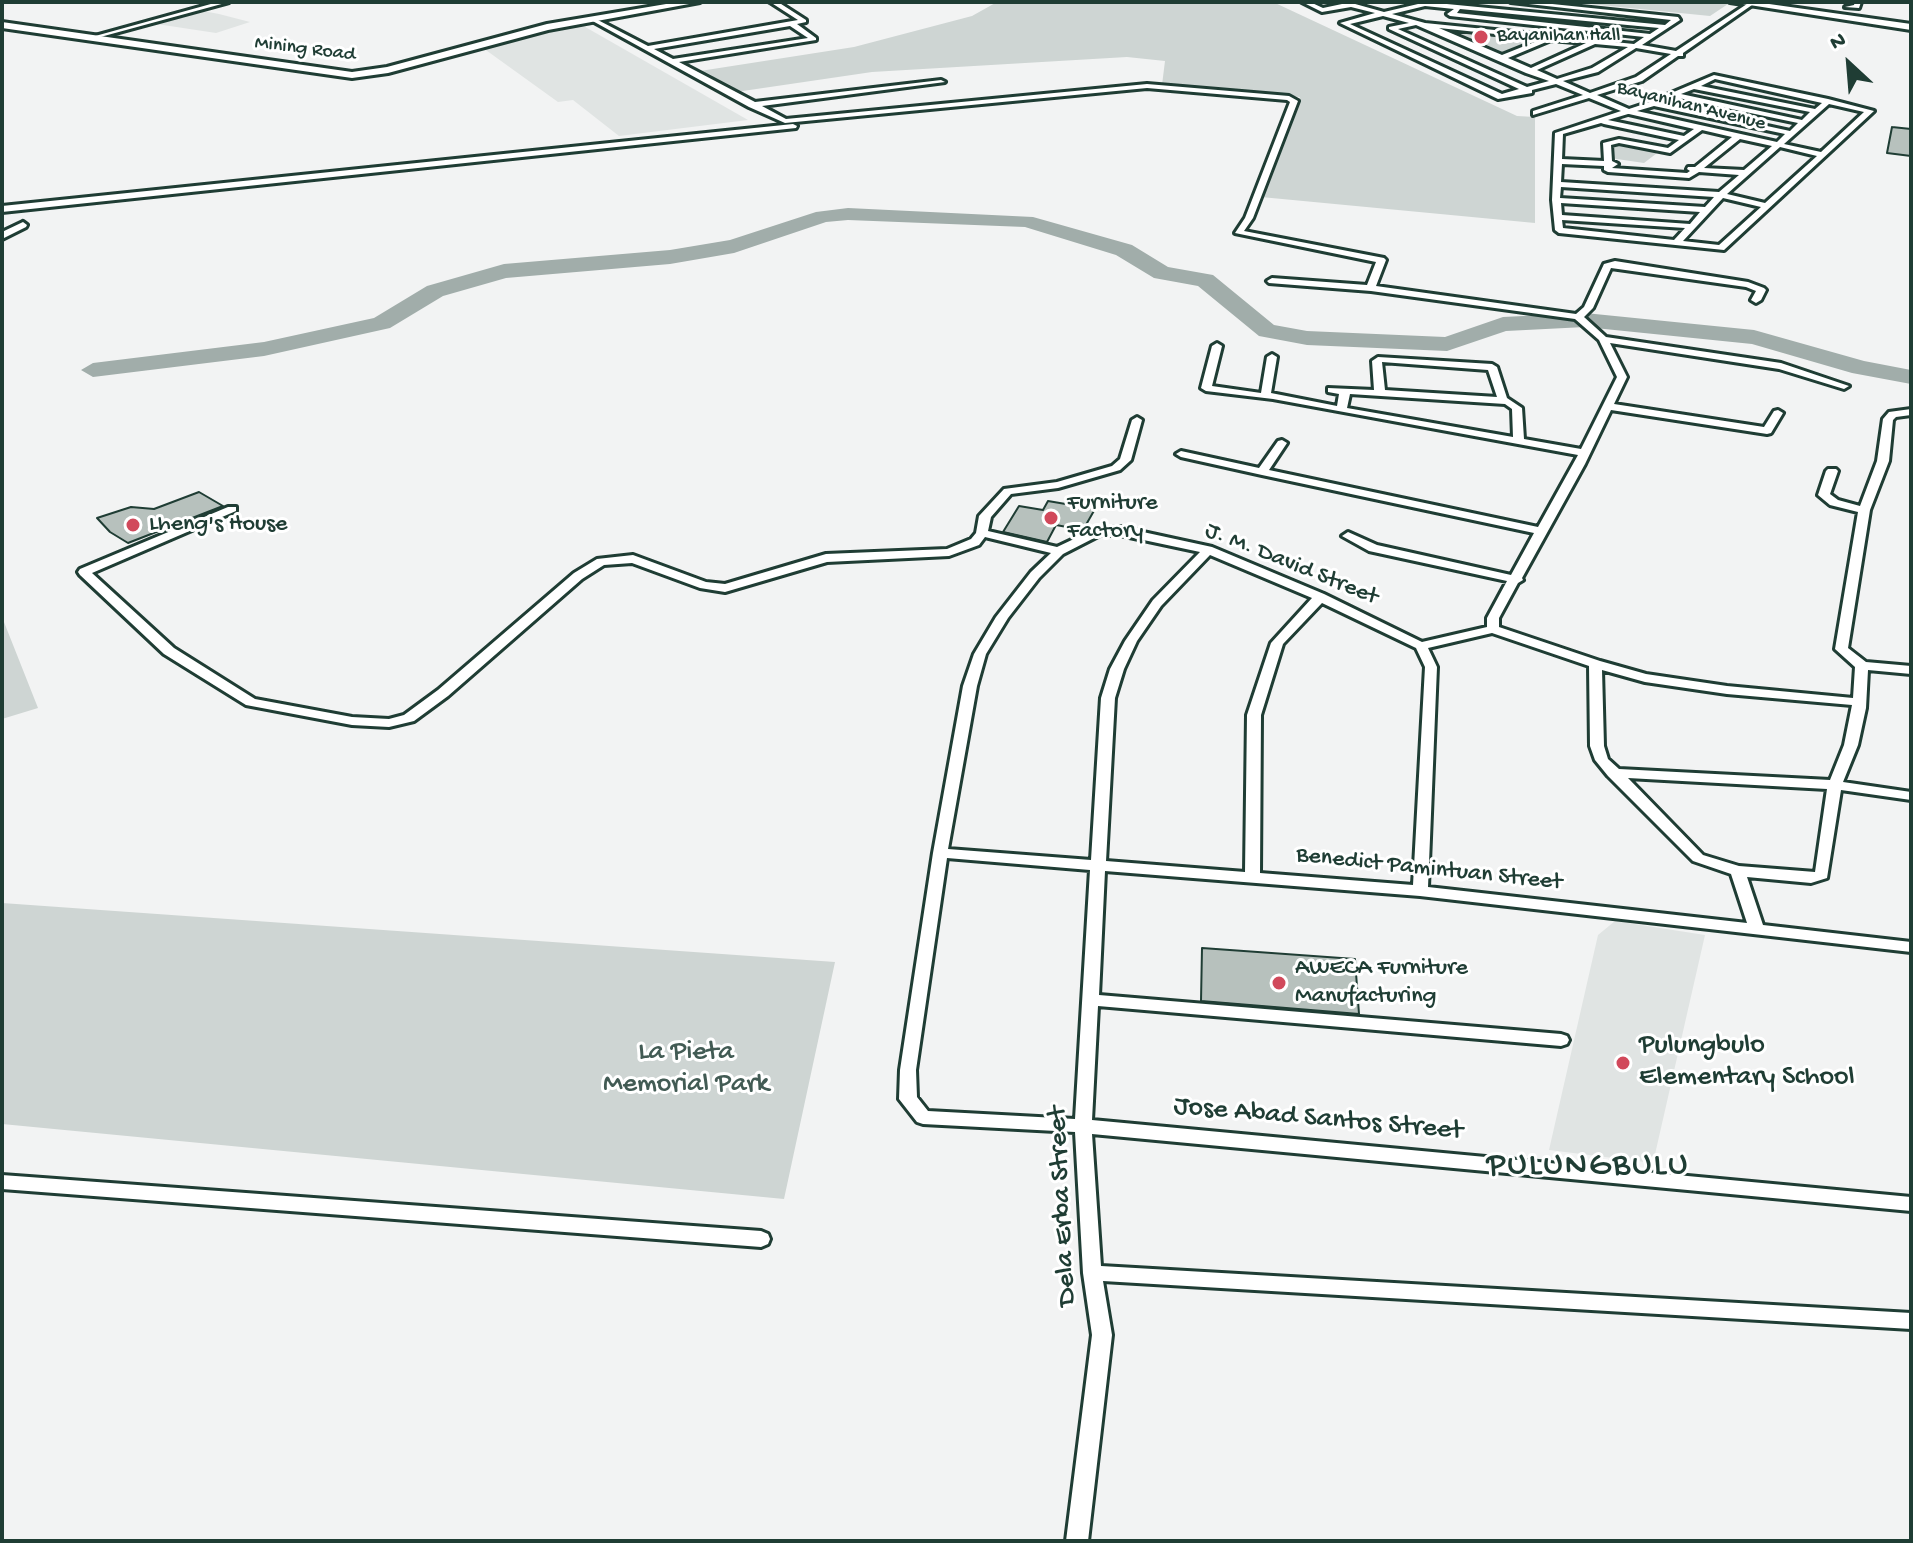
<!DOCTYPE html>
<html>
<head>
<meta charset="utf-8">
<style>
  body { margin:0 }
  #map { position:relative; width:1913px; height:1543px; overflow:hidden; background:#f2f3f3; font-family:"Gochi Hand",sans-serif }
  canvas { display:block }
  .frame { position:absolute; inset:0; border:4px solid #1f3d34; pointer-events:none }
  .north { position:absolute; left:1809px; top:24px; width:80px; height:80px; -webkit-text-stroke:6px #fff; paint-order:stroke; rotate:334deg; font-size:22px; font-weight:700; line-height:32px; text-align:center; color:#1f3d34 }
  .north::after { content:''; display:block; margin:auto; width:28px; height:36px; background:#1f3d34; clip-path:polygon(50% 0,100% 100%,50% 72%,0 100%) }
</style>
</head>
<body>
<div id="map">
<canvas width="1913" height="1543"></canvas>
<div class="frame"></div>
<div class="north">N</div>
</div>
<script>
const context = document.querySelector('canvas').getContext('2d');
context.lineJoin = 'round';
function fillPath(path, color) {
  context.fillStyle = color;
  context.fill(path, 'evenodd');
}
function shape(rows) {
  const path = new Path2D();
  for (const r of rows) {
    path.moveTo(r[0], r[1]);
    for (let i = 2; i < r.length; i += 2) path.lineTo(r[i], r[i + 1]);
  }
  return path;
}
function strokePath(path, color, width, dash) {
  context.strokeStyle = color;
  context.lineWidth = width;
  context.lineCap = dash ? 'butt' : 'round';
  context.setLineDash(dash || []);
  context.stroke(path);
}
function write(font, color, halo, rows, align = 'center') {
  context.font = font + ' "Gochi Hand",sans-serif';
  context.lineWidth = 6;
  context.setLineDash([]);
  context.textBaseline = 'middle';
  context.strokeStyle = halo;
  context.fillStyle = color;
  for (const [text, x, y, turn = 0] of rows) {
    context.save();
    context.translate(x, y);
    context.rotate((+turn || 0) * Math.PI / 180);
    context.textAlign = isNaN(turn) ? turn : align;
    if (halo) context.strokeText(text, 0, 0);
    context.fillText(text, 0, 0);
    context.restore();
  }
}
fillPath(shape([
  [198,10,219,14,250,22,216,33,150,23],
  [580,24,748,120,619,136,573,100,558,102,483,48],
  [1615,921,1705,935,1653,1163,1549,1150,1598,935]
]), '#e0e4e3');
fillPath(shape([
  [997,2,1273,2,1517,116,1535,117,1535,223,1261,197,1300,97,1162,85,1165,61,1127,57,872,72,736,92,700,71,854,47,972,16],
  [1570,2,1731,2,1710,16],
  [1434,26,1547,37,1505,56],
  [1612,141,1661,150,1644,163,1610,158],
  [2,617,38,708,2,719],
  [2,903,835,962,784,1199,2,1124]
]), '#ced5d3');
fillPath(shape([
  [848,208,1033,217,1132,245,1168,267,1213,275,1274,325,1307,331,1445,337,1503,317,1585,313,1754,330,1864,361,1911,370,1911,384,1852,373,1752,344,1585,327,1506,331,1447,351,1307,345,1259,336,1198,286,1154,278,1116,255,1025,227,848,220,826,222,734,253,670,264,506,278,443,296,390,328,264,356,93,377,81,370,93,363,264,342,374,318,427,286,504,264,670,250,730,240,816,212,848,208]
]), '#a1adaa');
const building = shape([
  [1892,127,1911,129,1911,156,1887,153,1892,127],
  [199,492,223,506,128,543,110,532,97,518,131,507,154,509,199,492],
  [1048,501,1095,509,1083,530,1056,525,1047,542,1003,532,1019,506,1043,510,1048,501],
  [1202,948,1355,959,1359,1014,1201,1001,1202,948]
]);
fillPath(building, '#b7c1bd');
strokePath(building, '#1f3d34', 2);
const street = shape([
  [218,2,229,2,93,39,88,38,218,2],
  [770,2,778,2,806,20,806,22,797,24,816,38,816,40,679,62,755,102,941,80,945,82,762,106,786,119,1147,84,1289,96,1298,101,1253,218,1244,231,1384,258,1386,260,1376,286,1576,314,1584,307,1604,264,1615,261,1748,282,1764,288,1766,290,1761,300,1756,303,1751,300,1756,291,1746,287,1611,268,1593,308,1584,317,1606,337,1781,363,1849,386,1844,389,1779,369,1610,343,1627,377,1614,404,1764,427,1774,411,1778,410,1783,413,1771,433,1767,434,1611,410,1585,464,1522,578,1523,580,1518,583,1499,618,1499,627,1600,661,1646,674,1727,686,1853,698,1855,667,1835,649,1858,512,1830,505,1818,495,1826,471,1828,469,1836,469,1838,471,1830,494,1838,500,1860,506,1877,461,1883,419,1889,412,1911,409,1911,415,1896,417,1893,420,1889,461,1870,510,1848,648,1866,662,1911,666,1911,674,1868,670,1866,708,1858,745,1843,782,1911,792,1911,800,1841,790,1827,878,1811,883,1747,877,1763,925,1911,942,1911,952,1420,896,1105,871,1099,995,1561,1034,1567,1036,1569,1040,1567,1044,1561,1046,1098,1006,1092,1120,1911,1197,1911,1211,1092,1134,1101,1266,1911,1313,1911,1329,1103,1281,1112,1335,1088,1541,1066,1541,1092,1335,1083,1273,1075,1132,923,1124,917,1122,899,1099,900,1070,933,853,963,686,974,654,996,617,1031,572,1051,553,985,537,979,545,949,556,827,562,725,592,700,588,632,563,604,565,582,579,448,696,414,721,389,727,352,725,246,705,164,654,80,575,78,572,80,569,228,507,236,507,236,511,92,573,174,648,255,699,352,717,389,719,404,715,438,690,574,573,597,559,633,555,706,582,725,584,826,554,947,549,971,539,976,533,979,516,1004,489,1057,482,1112,466,1120,459,1132,420,1137,417,1142,420,1131,460,1120,470,1058,488,1011,494,991,517,988,531,1057,547,1095,529,1120,527,1212,547,1324,594,1422,642,1487,627,1487,618,1507,581,1369,551,1342,536,1348,532,1377,545,1511,575,1534,533,1262,475,1181,457,1176,454,1181,451,1259,468,1278,441,1282,440,1287,443,1269,470,1538,527,1578,455,1273,399,1206,391,1201,388,1212,346,1217,343,1222,346,1212,386,1261,393,1267,357,1272,354,1277,357,1271,393,1337,406,1339,394,1328,392,1328,388,1374,390,1372,361,1378,357,1492,364,1497,367,1507,398,1522,408,1524,439,1581,449,1617,377,1599,340,1575,319,1371,291,1269,283,1267,281,1272,278,1367,285,1376,262,1235,233,1245,218,1290,102,1287,100,1147,88,785,123,749,107,589,19,594,18,648,46,798,20,770,2],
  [790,26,808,38,673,59,654,49,790,26],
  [1382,362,1488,370,1497,397,1385,390,1382,362],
  [1350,394,1505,404,1512,409,1513,437,1347,408,1350,394],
  [1100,535,1120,535,1200,552,1153,600,1125,641,1110,669,1101,698,1091,860,948,849,977,686,986,654,1008,618,1039,578,1063,554,1100,535],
  [1210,555,1312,598,1271,643,1247,715,1245,872,1106,861,1115,698,1124,669,1137,641,1161,606,1210,555],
  [1322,603,1416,648,1425,667,1413,885,1260,873,1261,715,1283,644,1322,603],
  [1492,633,1589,666,1590,746,1595,760,1608,776,1693,861,1731,874,1747,923,1428,887,1437,667,1428,648,1492,633],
  [1602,670,1645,682,1727,694,1852,705,1844,745,1830,780,1619,769,1608,759,1604,746,1602,670],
  [1628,778,1827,789,1815,872,1739,866,1703,855,1628,778],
  [947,858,1090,870,1075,1119,928,1111,917,1097,916,1070,947,858],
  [1302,2,1310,2,1323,8,1342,4,1338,2,1348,2,1384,12,1418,4,1416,2,1426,2,1665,25,1671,20,1511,2,1533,2,1678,17,1680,20,1642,45,1676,51,1750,2,1752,5,1683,53,1683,56,1678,56,1642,81,1597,95,1629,109,1650,102,1714,75,1828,99,1874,111,1724,250,1559,233,1555,230,1552,200,1555,133,1621,111,1589,98,1533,115,1533,111,1583,95,1556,84,1532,90,1532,93,1498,99,1340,23,1375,13,1351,7,1322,12,1302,2],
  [1425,6,1454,9,1447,14,1450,16,1644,37,1634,44,1425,23,1392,14,1425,6],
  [1460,9,1659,28,1650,34,1457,13,1460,9],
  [1383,16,1409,23,1389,27,1389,29,1519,89,1502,94,1350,24,1383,16],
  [1416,25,1526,73,1549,81,1527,87,1398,29,1416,25],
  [1439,28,1542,39,1502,55,1439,28],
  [1551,40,1586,43,1531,68,1508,58,1551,40],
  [1595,44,1628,47,1592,68,1557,79,1537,70,1595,44],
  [1636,48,1671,54,1636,77,1590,93,1563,81,1598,72,1636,48],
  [1715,79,1822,103,1815,109,1701,86,1715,79],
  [1694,89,1810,112,1802,120,1681,94,1694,89],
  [1674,97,1798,123,1790,131,1661,103,1674,97],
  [1829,104,1864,112,1821,152,1784,144,1829,104],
  [1654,106,1785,134,1777,142,1637,111,1654,106],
  [1628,114,1629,114,1694,129,1684,136,1608,120,1628,114],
  [1601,123,1604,124,1679,140,1668,148,1619,139,1603,143,1604,161,1562,159,1563,134,1601,123],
  [1702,130,1732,137,1695,167,1688,167,1687,169,1690,171,1687,173,1612,168,1618,164,1612,161,1611,145,1619,143,1670,153,1702,130],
  [1740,139,1772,146,1744,170,1704,168,1740,139],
  [1780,147,1817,156,1765,203,1727,194,1780,147],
  [1562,164,1604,166,1604,170,1608,172,1689,178,1699,172,1739,175,1719,192,1561,182,1562,164],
  [1561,187,1714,197,1705,207,1560,198,1561,187],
  [1723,198,1761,207,1719,245,1683,241,1723,198],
  [1561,203,1700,212,1690,224,1562,215,1561,203],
  [1562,220,1685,228,1674,240,1563,228,1562,220],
  [1855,2,1861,2,1859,8,1845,7,1854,5,1855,2],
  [793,124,797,126,796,128,2,212,2,206,793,124],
  [23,222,27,225,26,227,2,239,2,232,23,222],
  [2,1175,761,1231,768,1234,770,1239,768,1244,761,1247,2,1189,2,1175]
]);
const secondary = shape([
  [678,2,700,2,548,30,388,73,352,78,2,28,2,22,352,72,387,67,547,24,678,2],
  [1730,2,1755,2,1911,24,1911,30,1730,2]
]);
strokePath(street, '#1f3d34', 6);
strokePath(secondary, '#1f3d34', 6);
fillPath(street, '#fff');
fillPath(secondary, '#fff');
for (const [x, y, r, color] of [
  [1481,37,8,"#d1495b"],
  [1051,518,8,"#d1495b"],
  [133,525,8,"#d1495b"],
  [1279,983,8,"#d1495b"],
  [1623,1063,8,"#d1495b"]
]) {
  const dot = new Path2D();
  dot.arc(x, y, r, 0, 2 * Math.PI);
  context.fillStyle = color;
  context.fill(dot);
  strokePath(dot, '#fff', 3);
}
write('20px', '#1f3d34', '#fff', [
  ["Bayanihan Hall",1497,37]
], 'left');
write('20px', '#1f3d34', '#fff', [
  ["Mining Road",305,50,7],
  ["Bayanihan Avenue",1691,107,14]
]);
write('24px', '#1f3d34', '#fff', [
  ["Furniture",1067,504],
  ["Factory",1067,532],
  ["Lheng's House",149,525],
  ["AWECA Furniture",1295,969],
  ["Manufacturing",1295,997]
], 'left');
write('24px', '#1f3d34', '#fff', [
  ["J. M. David Street",1291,565,22],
  ["Benedict Pamintuan Street",1429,870,6]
]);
write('28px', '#1f3d34', '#fff', [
  ["Pulungbulo",1639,1047],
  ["Elementary School",1639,1079]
], 'left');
write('28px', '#425b54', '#fff', [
  ["La Pieta",686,1054],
  ["Memorial Park",686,1086]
]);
write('28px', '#1f3d34', '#fff', [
  ["Jose Abad Santos Street",1318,1120,5],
  ["Dela Erba Street",1064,1206,-93]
]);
context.letterSpacing = '2px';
write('34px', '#1f3d34', '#fff', [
  ["PULUNGBULU",1588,1168]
]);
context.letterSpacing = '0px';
</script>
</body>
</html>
